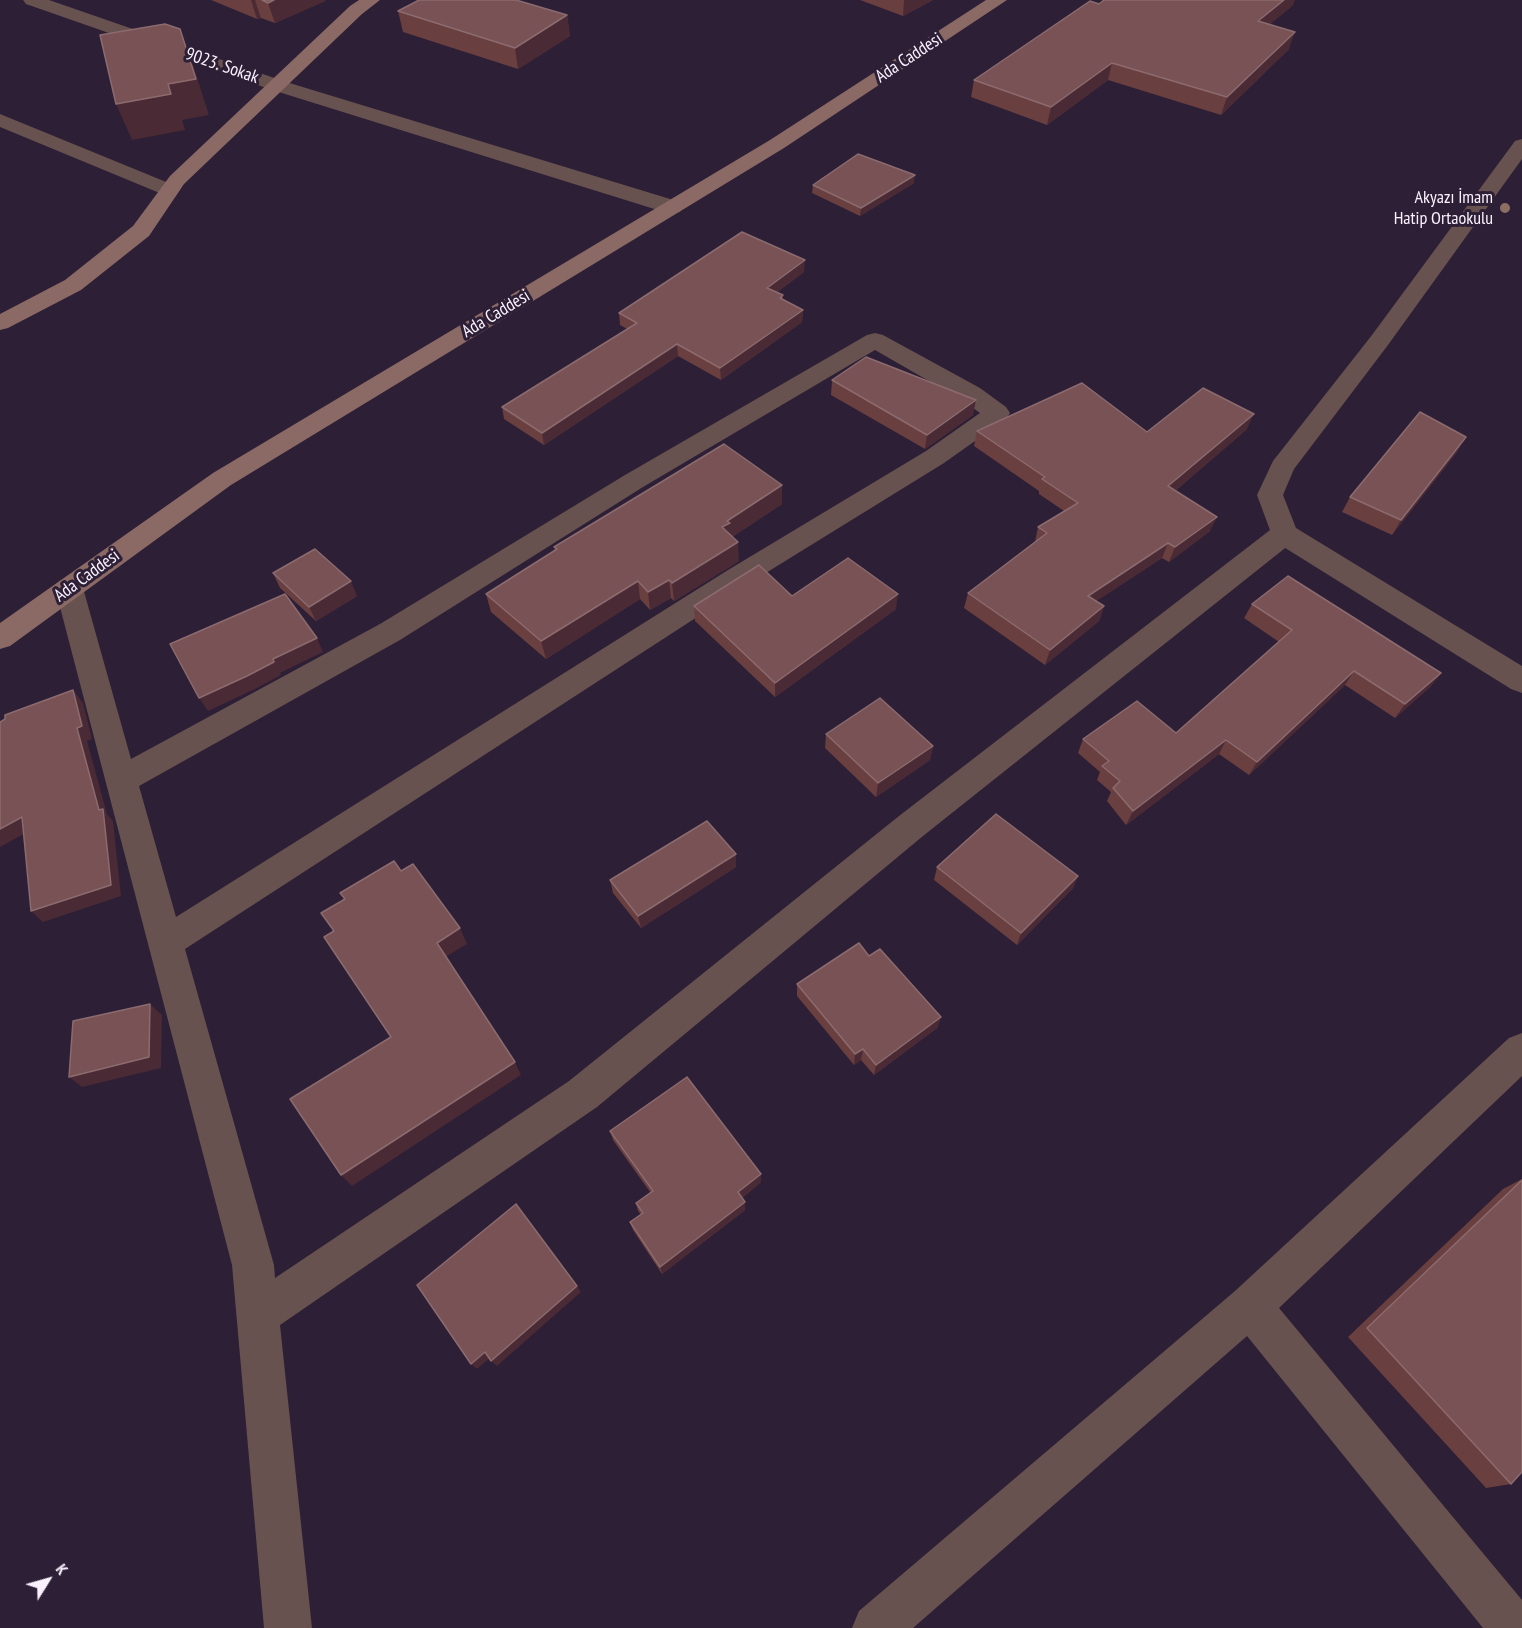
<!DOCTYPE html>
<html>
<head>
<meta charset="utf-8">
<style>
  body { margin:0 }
  #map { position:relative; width:1522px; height:1628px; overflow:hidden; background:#2d1f36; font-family:"PT Sans Narrow",sans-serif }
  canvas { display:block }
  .north { position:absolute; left:18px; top:1550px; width:60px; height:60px; -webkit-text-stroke:4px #2d1f36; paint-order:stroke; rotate:53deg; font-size:16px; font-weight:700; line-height:24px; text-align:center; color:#f9f2fe }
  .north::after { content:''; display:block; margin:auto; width:21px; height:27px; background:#f9f2fe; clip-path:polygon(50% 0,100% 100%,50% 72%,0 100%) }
</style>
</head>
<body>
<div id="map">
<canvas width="1522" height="1628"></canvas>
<div class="north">K</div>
</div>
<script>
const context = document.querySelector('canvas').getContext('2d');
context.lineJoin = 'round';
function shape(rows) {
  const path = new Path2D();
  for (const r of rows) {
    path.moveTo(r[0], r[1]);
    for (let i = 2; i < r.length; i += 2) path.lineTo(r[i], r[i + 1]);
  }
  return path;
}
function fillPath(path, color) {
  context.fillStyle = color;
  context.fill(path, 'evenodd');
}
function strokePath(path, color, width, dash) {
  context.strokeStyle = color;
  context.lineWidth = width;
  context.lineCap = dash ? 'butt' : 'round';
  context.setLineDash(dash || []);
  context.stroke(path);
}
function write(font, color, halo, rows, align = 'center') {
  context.font = font + ' "PT Sans Narrow",sans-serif';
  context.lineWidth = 6;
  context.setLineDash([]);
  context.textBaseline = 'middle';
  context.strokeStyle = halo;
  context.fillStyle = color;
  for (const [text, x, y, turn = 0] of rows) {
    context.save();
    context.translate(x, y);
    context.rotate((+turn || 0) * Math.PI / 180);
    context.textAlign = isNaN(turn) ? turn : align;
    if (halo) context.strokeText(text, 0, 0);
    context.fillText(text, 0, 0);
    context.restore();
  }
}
fillPath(shape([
  [23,0,49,0,283,81,680,202,683,207,680,212,672,213,664,212,269,89,26,4,23,0],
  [0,114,176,186,180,190,176,194,169,196,162,194,0,127,0,114],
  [875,333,883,335,980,388,1006,407,1010,413,1006,419,944,463,748,584,185,949,274,1265,275,1278,569,1081,899,816,1274,527,1284,524,1294,527,1298,534,1294,541,923,836,597,1107,280,1325,312,1628,264,1628,232,1265,55,588,59,581,69,578,79,581,83,588,131,759,380,624,625,475,867,335,875,333],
  [875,350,962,400,980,413,926,451,728,570,176,917,139,786,400,640,643,487,875,350],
  [1522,1033,1522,1076,1279,1308,1522,1600,1522,1628,1483,1628,1247,1336,913,1628,852,1628,859,1611,1235,1291,1509,1038,1522,1033]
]), '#67524f');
fillPath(shape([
  [1522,139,1522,159,1388,345,1294,469,1283,495,1296,528,1522,666,1522,693,1511,689,1274,541,1257,495,1273,461,1372,335,1515,141,1522,139]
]), '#67524f');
fillPath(shape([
  [359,0,380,0,362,14,184,184,149,236,81,290,8,328,0,330,0,314,65,280,133,226,170,176,350,6,359,0],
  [986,0,1007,0,784,148,231,485,10,646,0,649,0,623,213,473,770,140,986,0]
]), '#8b6a65');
fillPath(shape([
  [211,0,325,0,325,1,275,23,261,18,257,19],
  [860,0,933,0,903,16],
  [1293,5,1270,24,1289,49,1221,115,1108,80,1047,125,971,97,974,80],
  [398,11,567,15,570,36,518,69,403,32],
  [914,183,860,216,812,193,813,185],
  [804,272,777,292,783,295,783,299,803,310,802,322,721,380,678,356,544,445,504,419,502,407,627,329,620,325,619,313],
  [832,380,973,415,925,449,831,395],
  [1247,429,1175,491,1210,531,1169,562,1162,558,1096,601,1104,606,1099,621,1045,665,964,608,968,593,1035,542,1038,527,1064,511,1039,494,1039,491,974,446,977,431,1147,432],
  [1457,452,1392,535,1342,512,1350,497],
  [782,485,782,504,732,537,739,561,674,601,671,598,650,610,640,599,546,659,491,612,486,594,555,550,554,547],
  [273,573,357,596,316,621,280,588],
  [792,596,896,609,775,697,695,621,694,606],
  [1252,604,1441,673,1430,687,1395,718,1345,685,1249,775,1219,754,1126,825,1107,801,1111,792,1097,780,1100,772,1078,753,1083,739,1176,733,1279,642,1244,618],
  [826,734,933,746,930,760,876,797,825,748],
  [736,867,641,928,613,893,610,880],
  [937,867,1078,876,1073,888,1017,945,934,880],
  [869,956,941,1017,937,1028,874,1075,861,1060,854,1065,797,996,797,984],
  [610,1131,761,1182,742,1198,745,1202,745,1210,662,1274,633,1230,630,1222,641,1215,638,1211,636,1203,650,1192,613,1140],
  [1522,1179,1522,1472,1511,1484,1486,1488,1348,1337,1503,1189]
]), '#693f40');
fillPath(shape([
  [251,0,255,0,261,18,257,19],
  [274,0,325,0,325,1,275,23,268,3],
  [904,0,933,0,903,16],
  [1284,0,1295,0,1293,5,1253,38,1258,21],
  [567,15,570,36,518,69,515,48],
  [180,29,193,65,209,115,182,120,185,130,132,140,116,104,168,84],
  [1295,32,1289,49,1221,115,1227,97],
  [1112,63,1108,80,1047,125,1051,107],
  [915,175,914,183,860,216,861,208],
  [805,260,804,272,767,299,767,288],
  [803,310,802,322,721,380,720,368],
  [677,344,678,356,544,445,542,433],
  [976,400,973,415,925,449,927,435],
  [1254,414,1247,429,1163,501,1168,486],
  [1466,437,1457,452,1392,535,1401,520],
  [782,485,782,504,730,538,722,527,727,521],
  [1217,517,1210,531,1169,562,1175,547],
  [738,542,739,561,674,601,672,583],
  [1168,543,1162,558,1083,610,1088,596],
  [669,580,671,598,650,610,648,592],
  [351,581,357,596,316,621,309,607],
  [638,581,640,599,546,659,541,641],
  [898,594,896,609,775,697,775,683],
  [1104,606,1099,621,1045,665,1050,650],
  [317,638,323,652,280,673,281,675,255,689,208,711,199,698,273,659],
  [1354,671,1345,685,1249,775,1257,762],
  [1441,673,1430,687,1395,718,1405,704],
  [73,690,83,703,92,739,87,741,107,814,113,821,121,896,43,922,31,911,77,728],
  [1226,740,1219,754,1126,825,1133,811],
  [933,746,930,760,876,797,878,783],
  [22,817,33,829,0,847,0,829],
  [736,854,736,867,641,928,638,916],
  [1078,876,1073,888,1017,945,1021,933],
  [460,928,467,944,444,958,437,943],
  [150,1004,162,1015,161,1068,82,1087,69,1077],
  [941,1017,937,1028,874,1075,876,1065],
  [863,1049,861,1060,854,1065,855,1054],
  [515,1062,521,1075,352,1186,341,1175],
  [761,1174,761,1182,738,1201,738,1192],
  [745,1202,745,1210,662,1274,660,1267],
  [577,1286,581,1292,497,1366,491,1361],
  [485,1352,491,1357,477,1369,471,1364]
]), '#4a2a34');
const building = shape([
  [262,0,274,0,268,3,262,0],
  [419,0,516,0,567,15,515,48,398,11,419,0],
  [1104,0,1284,0,1258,21,1295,32,1227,97,1112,63,1051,107,974,80,1090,1,1099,4,1104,0],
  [165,24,180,29,196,79,168,84,171,94,116,104,100,35,165,24],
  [858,154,915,175,861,208,813,185,858,154],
  [742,232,805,260,767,288,783,295,780,298,803,310,720,368,677,344,542,433,502,407,637,323,619,313,742,232],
  [866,357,976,400,927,435,832,380,866,357],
  [1082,383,1147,432,1203,388,1254,414,1168,486,1217,517,1175,547,1168,543,1088,596,1104,606,1050,650,968,593,1047,533,1038,527,1078,503,1042,479,1045,477,977,431,1082,383],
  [1420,412,1466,437,1401,520,1350,497,1420,412],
  [724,444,782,485,727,521,730,523,722,527,738,542,672,583,669,580,648,592,638,581,541,641,486,594,557,549,554,547,724,444],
  [315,549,351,581,309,607,273,573,315,549],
  [848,558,898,594,775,683,694,606,759,565,792,596,848,558],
  [1288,576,1441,673,1405,704,1354,671,1257,762,1226,740,1133,811,1113,788,1120,781,1102,766,1109,761,1083,739,1137,701,1176,733,1292,630,1252,604,1288,576],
  [285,594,317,638,273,659,274,662,247,676,199,698,170,644,285,594],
  [73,690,82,726,77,728,99,810,103,809,111,885,31,911,22,817,0,829,0,722,5,719,5,715,73,690],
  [880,698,933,746,878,783,826,734,880,698],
  [996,814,1078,876,1021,933,937,867,996,814],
  [707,821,736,854,638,916,610,880,707,821],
  [394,861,401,871,413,864,460,928,437,943,515,1062,341,1175,290,1099,391,1037,324,937,334,931,321,913,345,899,340,893,394,861],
  [859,943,869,956,880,949,941,1017,876,1065,863,1049,855,1054,797,984,859,943],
  [150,1004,149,1057,69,1077,73,1021,150,1004],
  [687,1077,761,1174,738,1192,745,1202,660,1267,630,1222,643,1213,636,1203,653,1191,610,1131,687,1077],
  [1522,1180,1522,1472,1511,1484,1367,1328,1522,1180],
  [516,1204,577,1286,491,1361,485,1352,471,1364,417,1285,516,1204]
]);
fillPath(building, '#785255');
strokePath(building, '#8c6b6f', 1.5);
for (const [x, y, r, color] of [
  [1505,208,6,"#8d6e63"]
]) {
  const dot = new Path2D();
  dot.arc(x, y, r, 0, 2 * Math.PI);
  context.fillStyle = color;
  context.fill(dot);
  strokePath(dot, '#2d1f36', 2);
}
write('18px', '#f9f2fe', '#2d1f36', [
  ["Ada Caddesi",909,58,-33],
  ["9023. Sokak",222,66,19],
  ["Ada Caddesi",496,314,-31],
  ["Ada Caddesi",87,576,-36]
]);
write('18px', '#f9f2fe', '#2d1f36', [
  ["Akyazı İmam",1493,198],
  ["Hatip Ortaokulu",1493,219]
], 'right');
</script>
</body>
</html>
